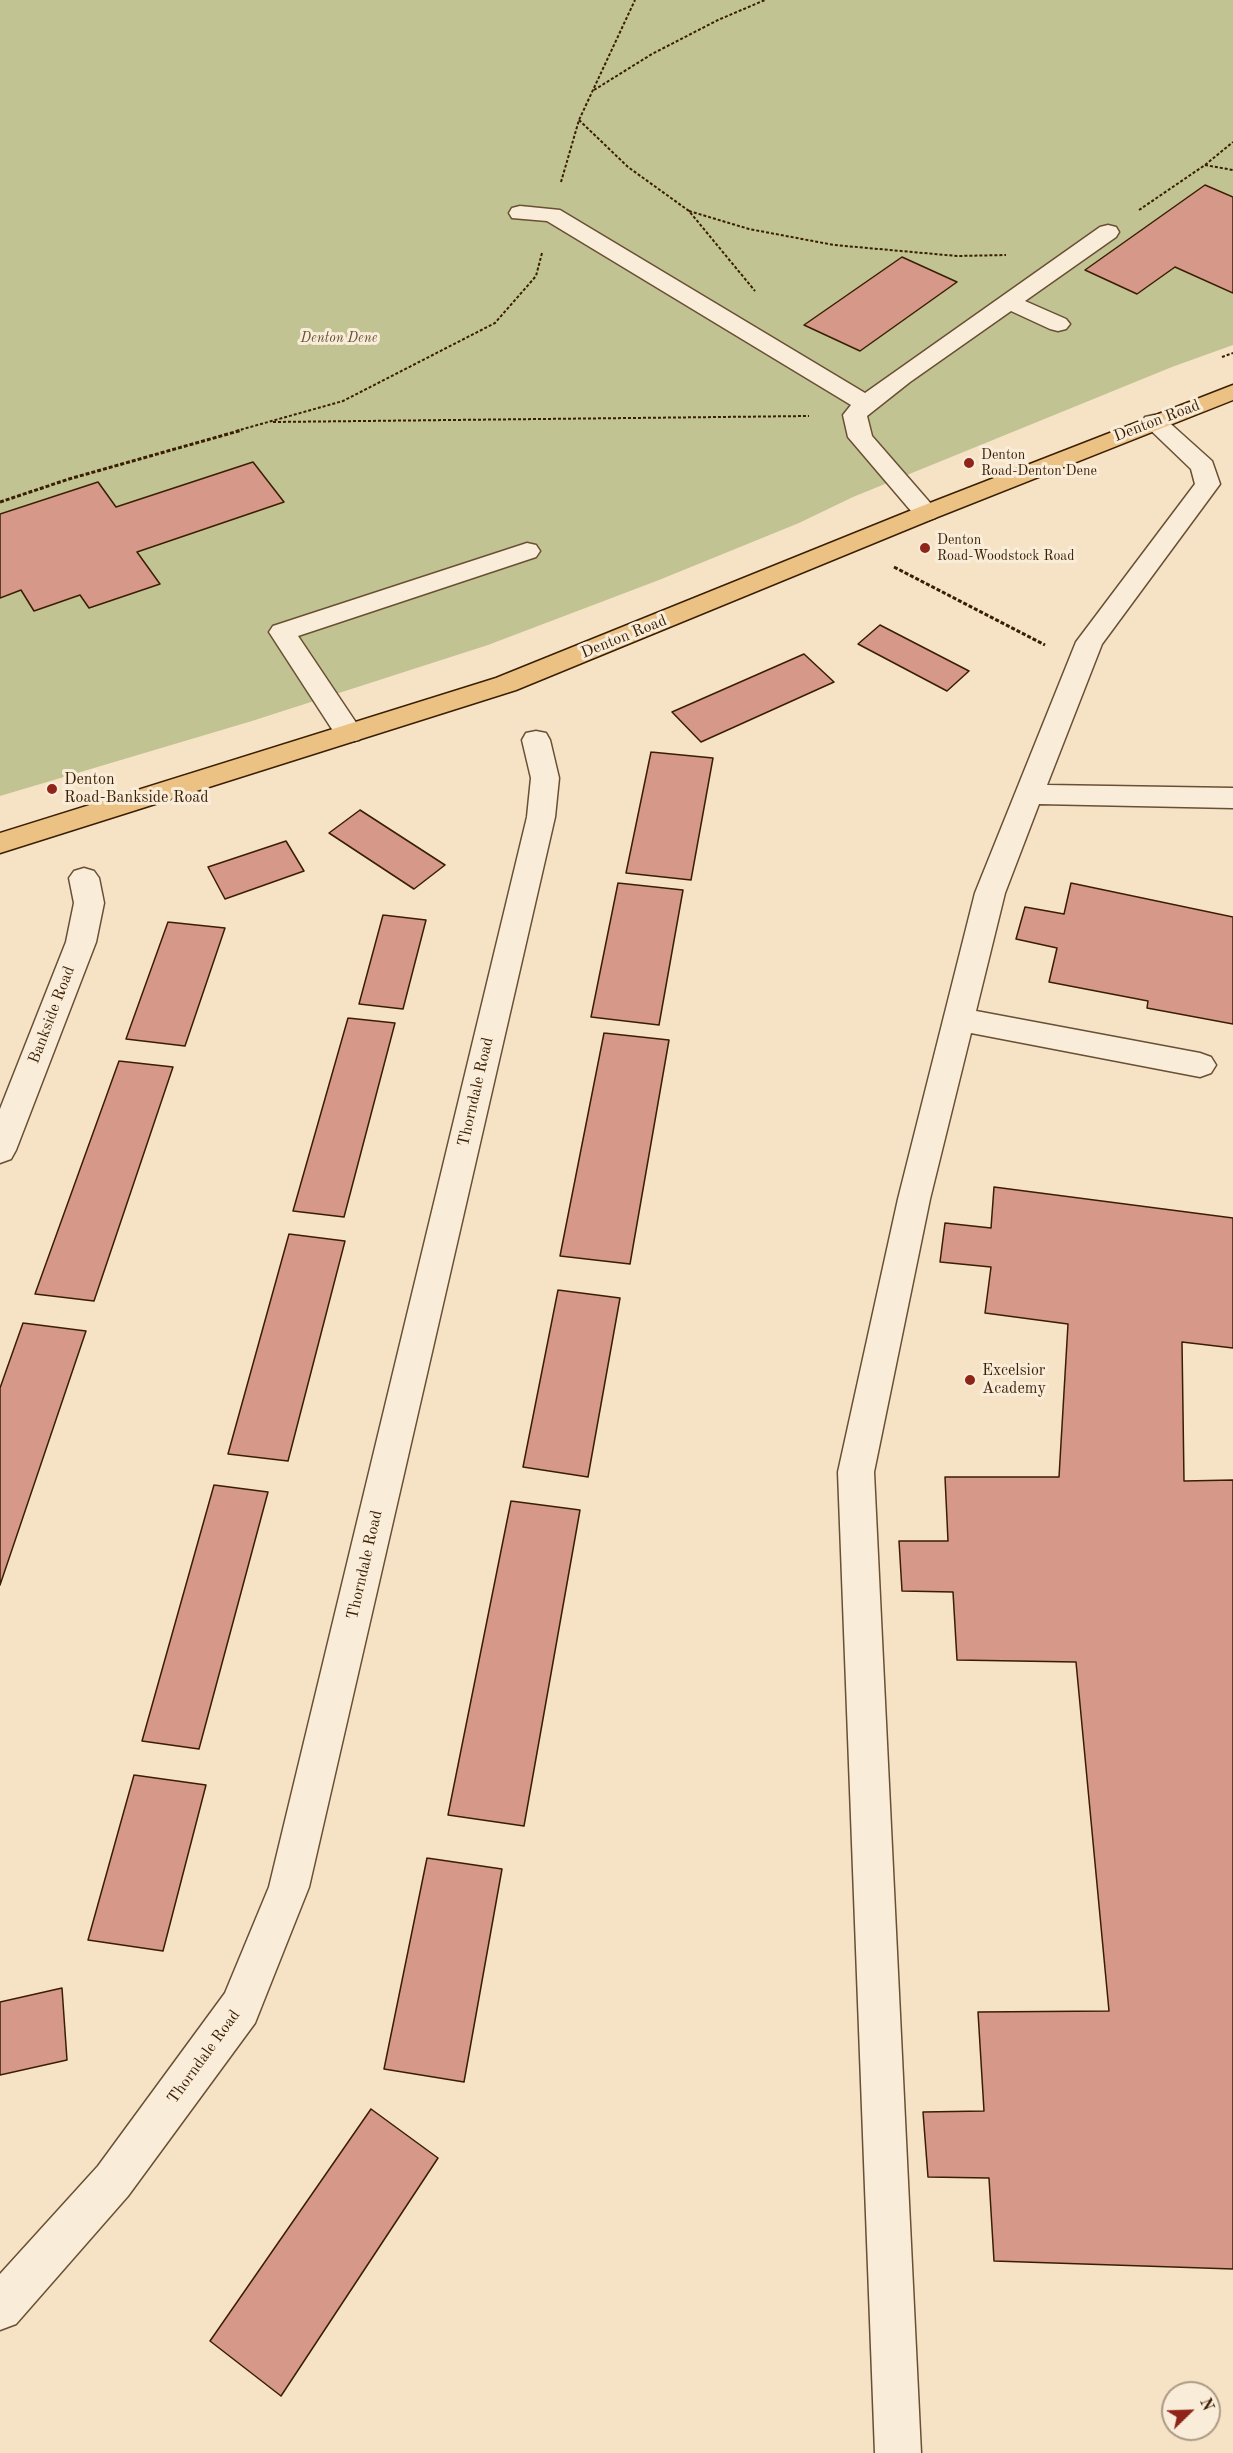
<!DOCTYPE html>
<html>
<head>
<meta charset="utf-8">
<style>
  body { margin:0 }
  #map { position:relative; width:1233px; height:2453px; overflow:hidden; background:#f6e3c6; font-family:"Old Standard TT",serif }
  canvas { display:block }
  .north { position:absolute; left:1161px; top:2381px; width:60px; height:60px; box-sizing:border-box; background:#f9edda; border:2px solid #ad9a84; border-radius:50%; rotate:67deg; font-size:16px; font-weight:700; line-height:24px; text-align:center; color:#3a1e02 }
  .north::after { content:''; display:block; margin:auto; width:21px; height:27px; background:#8f2418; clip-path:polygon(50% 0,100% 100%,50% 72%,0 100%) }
</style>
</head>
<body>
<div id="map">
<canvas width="1233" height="2453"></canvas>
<div class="north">N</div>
</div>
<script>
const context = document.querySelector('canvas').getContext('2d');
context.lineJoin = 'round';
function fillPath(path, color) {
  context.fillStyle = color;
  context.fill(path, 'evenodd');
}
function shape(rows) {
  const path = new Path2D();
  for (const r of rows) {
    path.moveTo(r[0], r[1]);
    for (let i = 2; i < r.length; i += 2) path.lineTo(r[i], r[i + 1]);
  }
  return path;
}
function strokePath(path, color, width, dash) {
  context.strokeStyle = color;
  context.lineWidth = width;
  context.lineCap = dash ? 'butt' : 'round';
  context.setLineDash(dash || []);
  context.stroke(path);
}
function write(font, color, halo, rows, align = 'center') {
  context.font = font + ' "Old Standard TT",serif';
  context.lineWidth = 6;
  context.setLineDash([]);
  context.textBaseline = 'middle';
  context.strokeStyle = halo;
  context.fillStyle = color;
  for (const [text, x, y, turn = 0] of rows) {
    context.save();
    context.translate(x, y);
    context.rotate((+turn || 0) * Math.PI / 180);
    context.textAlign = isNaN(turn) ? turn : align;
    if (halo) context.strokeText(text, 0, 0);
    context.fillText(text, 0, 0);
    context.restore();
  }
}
fillPath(shape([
  [0,0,1233,0,1233,345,1172,367,853,497,799,523,659,580,488,645,252,721,0,796]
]), '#c1c392');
const building = shape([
  [1205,185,1233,197,1233,293,1175,267,1137,294,1085,270,1205,185],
  [902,257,957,282,860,351,804,325,902,257],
  [253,462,284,502,137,552,160,584,89,608,80,595,34,611,21,590,0,598,0,514,98,482,116,507,253,462],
  [880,625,969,671,947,691,858,644,880,625],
  [804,654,834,682,701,742,672,712,804,654],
  [651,752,713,758,691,880,626,873,651,752],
  [360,810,445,865,414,889,329,833,360,810],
  [286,841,304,871,225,899,208,867,286,841],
  [618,883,683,890,659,1025,591,1017,618,883],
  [1071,883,1233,917,1233,1024,1147,1008,1148,1001,1049,982,1057,948,1016,939,1025,907,1064,914,1071,883],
  [383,915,426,920,403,1009,359,1004,383,915],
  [168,922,225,928,185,1046,126,1039,168,922],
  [348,1018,395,1023,344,1217,293,1211,348,1018],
  [604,1033,669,1040,630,1264,560,1256,604,1033],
  [119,1061,173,1067,94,1301,35,1294,119,1061],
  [994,1187,1233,1218,1233,1348,1182,1342,1184,1481,1233,1480,1233,2269,994,2261,989,2178,928,2177,923,2112,984,2111,978,2012,1109,2011,1076,1662,957,1660,953,1592,902,1591,899,1541,948,1541,945,1477,1059,1477,1068,1324,985,1313,991,1267,940,1262,945,1223,991,1228,994,1187],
  [289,1234,345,1241,288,1461,228,1454,289,1234],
  [558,1290,620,1298,588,1477,523,1467,558,1290],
  [23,1323,86,1331,0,1585,0,1388,23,1323],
  [214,1485,268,1492,199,1749,142,1741,214,1485],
  [511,1501,580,1510,524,1826,448,1815,511,1501],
  [134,1775,206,1785,163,1951,88,1940,134,1775],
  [427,1858,502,1869,464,2082,384,2069,427,1858],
  [62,1988,67,2060,0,2075,0,2002,62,1988],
  [371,2109,438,2158,281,2396,210,2341,371,2109]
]);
fillPath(building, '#d69888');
strokePath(building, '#3a1e02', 1.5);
const minor = shape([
  [520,206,560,210,865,393,1100,227,1108,225,1116,227,1119,232,1116,237,1025,301,1066,319,1070,324,1066,329,1058,331,1050,329,1011,311,910,382,867,416,872,436,939,513,935,518,926,521,917,518,848,437,843,415,851,405,547,221,512,218,509,213,512,208,520,206],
  [1154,415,1163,417,1212,461,1220,484,1102,644,1047,785,1233,788,1233,808,1039,804,1005,893,976,1011,1200,1053,1211,1057,1216,1065,1211,1073,1200,1077,971,1033,930,1199,874,1472,921,2453,875,2453,838,1472,898,1199,975,893,1076,642,1195,484,1191,469,1142,422,1145,417,1154,415],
  [527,543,536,545,540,551,536,557,298,636,363,733,359,740,349,742,339,740,269,632,273,626,527,543],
  [536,731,546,733,550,740,559,778,555,817,309,1887,255,2023,128,2196,16,2324,0,2330,0,2274,98,2166,225,1993,269,1887,527,817,531,778,522,740,526,733,536,731],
  [84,868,94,871,99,878,104,903,96,942,16,1150,11,1159,0,1163,0,1109,66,942,74,903,69,878,74,871,84,868]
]);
const major = shape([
  [1233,385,1233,400,935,518,516,690,0,853,0,833,496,678,917,508,1233,385]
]);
strokePath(minor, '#694f33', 3);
strokePath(major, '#3a1e02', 3);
strokePath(shape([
  [594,90,652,54,718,20,765,0],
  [579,120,628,167,689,211,755,291],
  [1205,165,1233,170],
  [561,182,579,120,635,0],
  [1139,210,1205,165,1233,142],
  [689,211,749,229,834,245,957,256,1006,255],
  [1222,357,1233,353],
  [273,422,809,416],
  [236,431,343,401,495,323,536,276,542,253]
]), '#3a1e02', 2, [3, 2]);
strokePath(shape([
  [0,502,69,479,242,430],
  [894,567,1045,645]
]), '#3a1e02', 3, [4, 2]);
fillPath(minor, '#f9edda');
fillPath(major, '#ebc283');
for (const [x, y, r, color] of [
  [969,463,6,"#8f2418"],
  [925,548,6,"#8f2418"],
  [52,789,6,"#8f2418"],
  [970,1380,6,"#8f2418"]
]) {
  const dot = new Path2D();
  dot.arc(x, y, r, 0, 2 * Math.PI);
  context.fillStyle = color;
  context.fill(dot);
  strokePath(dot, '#f9edda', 2);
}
write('italic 14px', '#62502d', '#f9edda', [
  ["Denton Dene",339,338]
]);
write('14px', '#3a1e02', '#f9edda', [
  ["Denton",981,455],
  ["Road-Denton Dene",981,471],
  ["Denton",937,540],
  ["Road-Woodstock Road",937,556]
], 'left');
write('16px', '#3a1e02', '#f9edda', [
  ["Denton Road",1157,421,-21],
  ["Denton Road",624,637,-22],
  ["Bankside Road",52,1015,-69],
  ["Thorndale Road",476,1092,-77],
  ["Thorndale Road",365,1565,-77],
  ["Thorndale Road",204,2057,-54]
]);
write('16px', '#3a1e02', '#f9edda', [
  ["Denton",64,780],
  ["Road-Bankside Road",64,798],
  ["Excelsior",982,1371],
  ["Academy",982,1389]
], 'left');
</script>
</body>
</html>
